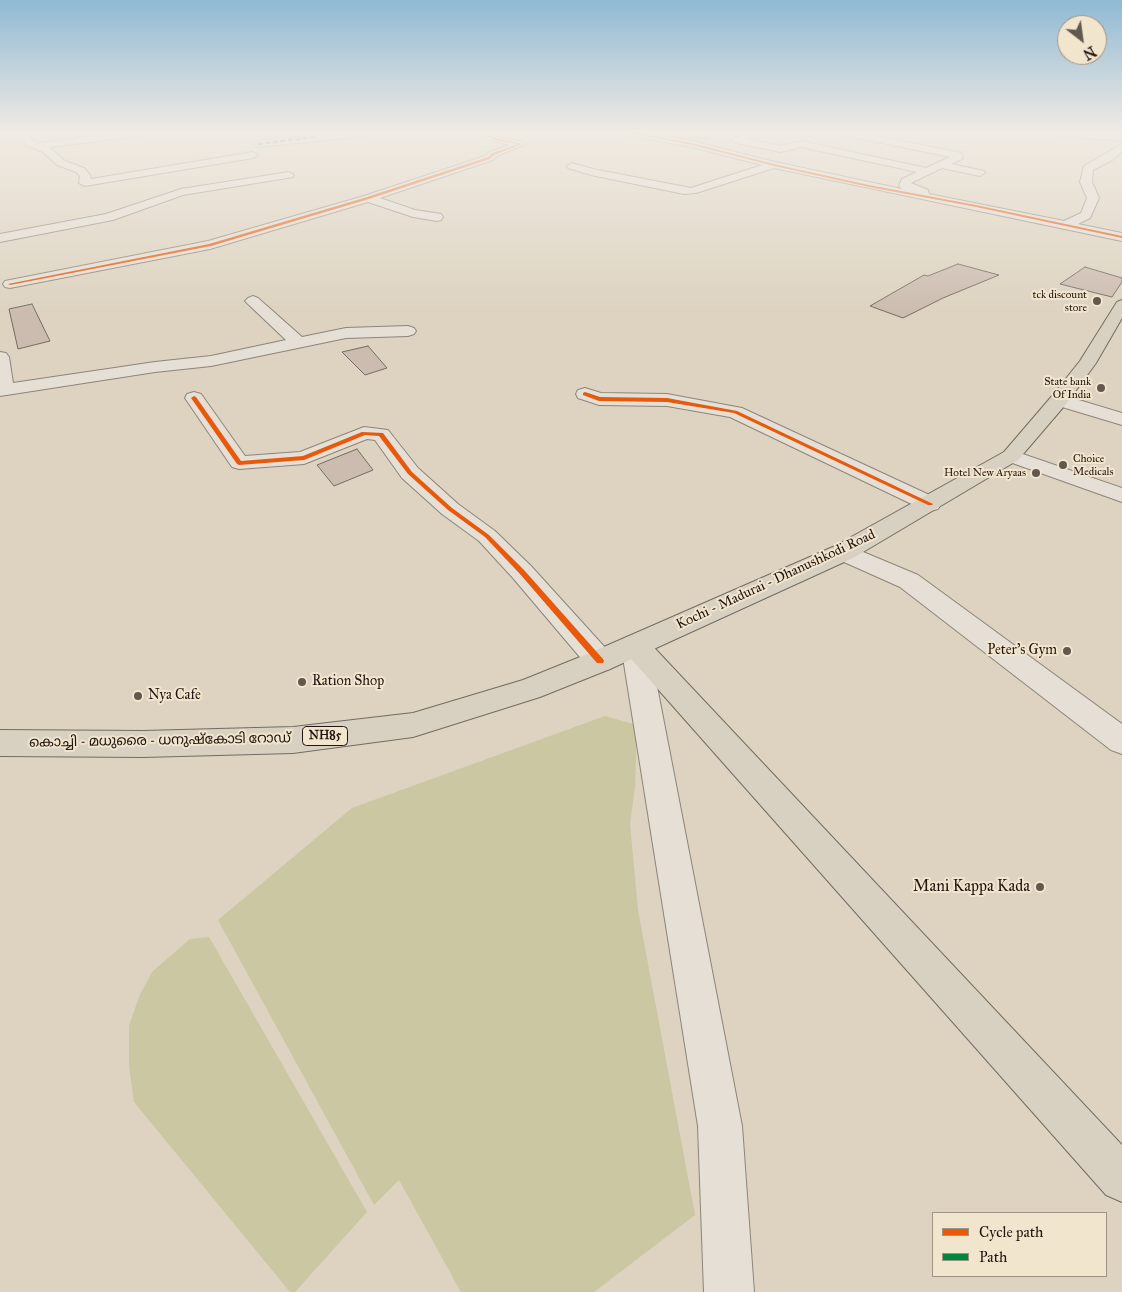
<!DOCTYPE html>
<html>
<head>
<meta charset="utf-8">
<style>
  body { margin:0 }
  #map { position:relative; width:1122px; height:1292px; overflow:hidden; background:#ddd3c0; font-family:"IM FELL Great Primer",serif }
  canvas { display:block }
  .legend { position:absolute; left:932px; top:1212px; width:175px; height:65px; box-sizing:border-box; background:#f1e5ce; border:1px solid #9e9282; margin:0; padding:6px 9px; list-style:none; font-size:15px; color:#211510 }
  .legend li { display:flex; align-items:center; gap:10px; height:25px }
  .legend b { width:25px; border:1px solid #9e9282 }
  .north { position:absolute; left:1057px; top:15px; width:50px; height:50px; box-sizing:border-box; background:#f1e5ce; border:1px solid #9e9282; border-radius:50%; rotate:150deg; font-size:14px; font-weight:700; line-height:20px; text-align:center; color:#211510 }
  .north::after { content:''; display:block; margin:auto; width:18px; height:22px; background:#63584e; clip-path:polygon(50% 0,100% 100%,50% 72%,0 100%) }
</style>
</head>
<body>
<div id="map">
<canvas width="1122" height="1292"></canvas>
<ul class="legend">
<li><b style="height:6px;background:#e8590c"></b>Cycle path</li>
<li><b style="height:6px;background:#00873e"></b>Path</li>
</ul>
<div class="north">N</div>
</div>
<script>
const context = document.querySelector('canvas').getContext('2d');
context.lineJoin = 'round';
function fillPath(path, color) {
  context.fillStyle = color;
  context.fill(path, 'evenodd');
}
function shape(rows) {
  const path = new Path2D();
  for (const r of rows) {
    path.moveTo(r[0], r[1]);
    for (let i = 2; i < r.length; i += 2) path.lineTo(r[i], r[i + 1]);
  }
  return path;
}
function strokePath(path, color, width, dash) {
  context.strokeStyle = color;
  context.lineWidth = width;
  context.lineCap = dash ? 'butt' : 'round';
  context.setLineDash(dash || []);
  context.stroke(path);
}
function write(font, color, halo, rows, align = 'center') {
  context.font = font + ' "IM FELL Great Primer","Noto Sans Malayalam",serif';
  context.lineWidth = 4;
  context.setLineDash([]);
  context.textBaseline = 'middle';
  context.strokeStyle = halo;
  context.fillStyle = color;
  for (const [text, x, y, turn = 0] of rows) {
    context.save();
    context.translate(x, y);
    context.rotate((+turn || 0) * Math.PI / 180);
    context.textAlign = isNaN(turn) ? turn : align;
    if (halo) context.strokeText(text, 0, 0);
    context.fillText(text, 0, 0);
    context.restore();
  }
}
fillPath(shape([
  [645,133,722,133,700,144],
  [605,716,637,725,635,787,630,824,638,910,695,1215,594,1292,461,1292,399,1180,374,1205,218,920,352,808],
  [209,937,367,1212,295,1292,290,1292,134,1102,129,1066,129,1026,140,994,153,971,190,939]
]), '#cac7a2');
const building = shape([
  [958,264,999,275,943,298,903,318,870,306,924,275,928,276,958,264],
  [1085,267,1122,278,1122,282,1112,297,1060,284,1085,267],
  [32,304,50,341,18,349,9,309,32,304],
  [368,346,387,368,365,375,342,352,368,346],
  [357,449,373,470,334,486,317,465,357,449]
]);
fillPath(building, '#ccbcaf');
strokePath(building, '#726c62', 1);
const minor = shape([
  [19,133,29,133,33,141,38,143,117,133,145,133,140,136,49,147,65,161,84,168,90,175,91,179,253,152,258,155,253,158,85,186,79,183,80,176,76,172,57,165,43,152,26,145,19,133],
  [336,133,369,133,364,136,258,147,253,144,258,141,336,133],
  [478,133,491,133,498,137,524,142,526,144,497,156,493,160,380,198,415,210,441,214,443,217,441,220,437,221,413,217,368,202,210,249,10,288,5,287,3,284,5,281,10,280,208,241,364,196,485,156,489,152,510,145,492,141,478,133],
  [625,133,646,133,692,141,775,162,902,189,899,186,902,179,917,172,801,147,781,152,736,143,731,140,747,133,762,133,747,139,781,146,801,141,926,168,950,157,849,136,844,133,863,133,961,153,963,157,962,159,951,164,984,171,985,173,980,176,942,168,911,183,928,190,929,194,1064,221,1081,213,1087,198,1080,182,1084,166,1122,144,1122,152,1112,160,1093,170,1092,182,1099,198,1090,218,1078,224,1122,233,1122,241,774,168,696,193,684,194,591,175,568,168,567,166,572,163,593,169,691,188,762,165,692,147,630,136,625,133],
  [1059,133,1122,135,1122,141,1064,136,1059,133],
  [289,172,294,175,293,177,183,195,113,220,0,242,0,234,106,214,181,189,289,172],
  [253,296,258,298,302,337,346,328,408,326,414,328,416,331,414,334,408,336,346,338,211,366,155,372,0,396,0,352,6,353,9,357,13,383,155,362,211,356,286,340,248,304,245,301,248,298,253,296],
  [585,388,601,393,667,394,742,408,938,499,941,504,938,509,930,511,922,509,730,417,667,406,599,405,578,398,576,394,578,390,585,388],
  [194,392,201,394,245,456,300,452,364,427,388,430,418,468,458,504,495,531,531,566,610,653,614,661,610,669,600,672,590,669,513,578,479,541,442,514,402,478,375,440,367,439,304,464,239,469,232,467,185,398,187,394,194,392],
  [1059,394,1122,413,1122,425,1052,404,1050,400,1052,396,1059,394],
  [1011,450,1122,488,1122,502,1004,460,1001,456,1004,452,1011,450],
  [844,544,918,575,1122,724,1122,754,1111,750,900,587,835,558,832,552,835,546,844,544],
  [635,635,645,638,649,645,742,1126,754,1292,704,1292,698,1126,621,645,625,638,635,635]
]);
const major = shape([
  [635,635,645,638,1122,1145,1122,1202,1106,1195,625,652,621,645,625,638,635,635]
]);
const highway = shape([
  [1122,300,1122,318,1096,363,1066,404,1018,460,853,558,610,669,540,697,413,737,293,753,143,757,0,756,0,730,143,731,293,727,413,713,523,680,590,653,835,546,1004,452,1052,396,1080,361,1117,302,1122,300]
]);
strokePath(minor, '#8d857a', 2);
strokePath(major, '#726c62', 2);
strokePath(highway, '#726c62', 2);
fillPath(minor, '#e5dfd5');
fillPath(major, '#d8d0c1');
fillPath(highway, '#d8d0c1');
strokePath(shape([
  [258,144,315,137]
]), '#00873e', 2.5, [5, 2.5]);
fillPath(shape([
  [482,133,485,133,496,138,522,144,494,155,490,159,369,199,211,246,10,285,8,284,209,244,367,197,488,157,492,153,518,144,494,140,482,133],
  [629,133,635,133,692,143,774,164,869,185,976,205,1122,236,1122,238,976,207,869,187,774,166,692,145,629,133],
  [585,392,600,397,667,398,737,411,933,504,932,505,928,505,734,413,667,402,599,401,583,395,583,393,585,392],
  [194,396,196,397,241,461,303,456,362,432,383,433,412,472,452,508,489,535,524,570,603,659,604,661,603,663,597,663,520,574,485,537,448,510,408,474,379,436,365,435,304,460,239,465,237,464,191,398,194,396]
]), '#e8590c');
const sky = context.createLinearGradient(0, 0, 0, 314);
sky.addColorStop(0, '#90b9d4');
sky.addColorStop(0.42, '#f0ebe3');
sky.addColorStop(1, '#f0ebe300');
context.fillStyle = sky;
context.fillRect(0, 0, 1122, 314);
for (const [x, y, r, color] of [
  [1097,301,5,"#63584e"],
  [1101,388,5,"#63584e"],
  [1063,465,5,"#63584e"],
  [1036,473,5,"#63584e"],
  [1067,651,5,"#63584e"],
  [302,682,5,"#63584e"],
  [138,696,5,"#63584e"],
  [1040,887,5,"#63584e"]
]) {
  const dot = new Path2D();
  dot.arc(x, y, r, 0, 2 * Math.PI);
  context.fillStyle = color;
  context.fill(dot);
  strokePath(dot, '#f1e5ce', 2);
}
write('11px', '#211510', '#f1e5ce', [
  ["tck discount",1087,295],
  ["store",1087,308],
  ["State bank",1091,382],
  ["Of India",1091,395],
  ["Choice",1073,459,"left"],
  ["Medicals",1073,472,"left"],
  ["Hotel New Aryaas",1026,473]
], 'right');
for (const [x, y, w] of [
  [325,736,45]
]) {
  const box = new Path2D();
  box.roundRect(x - w / 2, y - 9.5, w, 19, 4);
  context.fillStyle = '#f1e5ce';
  context.fill(box);
  strokePath(box, '#211510', 1);
}
write('bold 12px', '#211510', null, [
  ["NH85",325,736]
]);
write('14px', '#211510', '#f1e5ce', [
  ["Kochi - Madurai - Dhanushkodi Road",776,580,-25],
  ["കൊച്ചി - മധുരൈ - ധനുഷ്‌കോടി റോഡ്",160,741,-1]
]);
write('14px', '#211510', '#f1e5ce', [
  ["Peter's Gym",1057,651,"right"],
  ["Ration Shop",312,682],
  ["Nya Cafe",148,696]
], 'left');
write('16px', '#211510', '#f1e5ce', [
  ["Mani Kappa Kada",1030,887]
], 'right');
</script>
</body>
</html>
